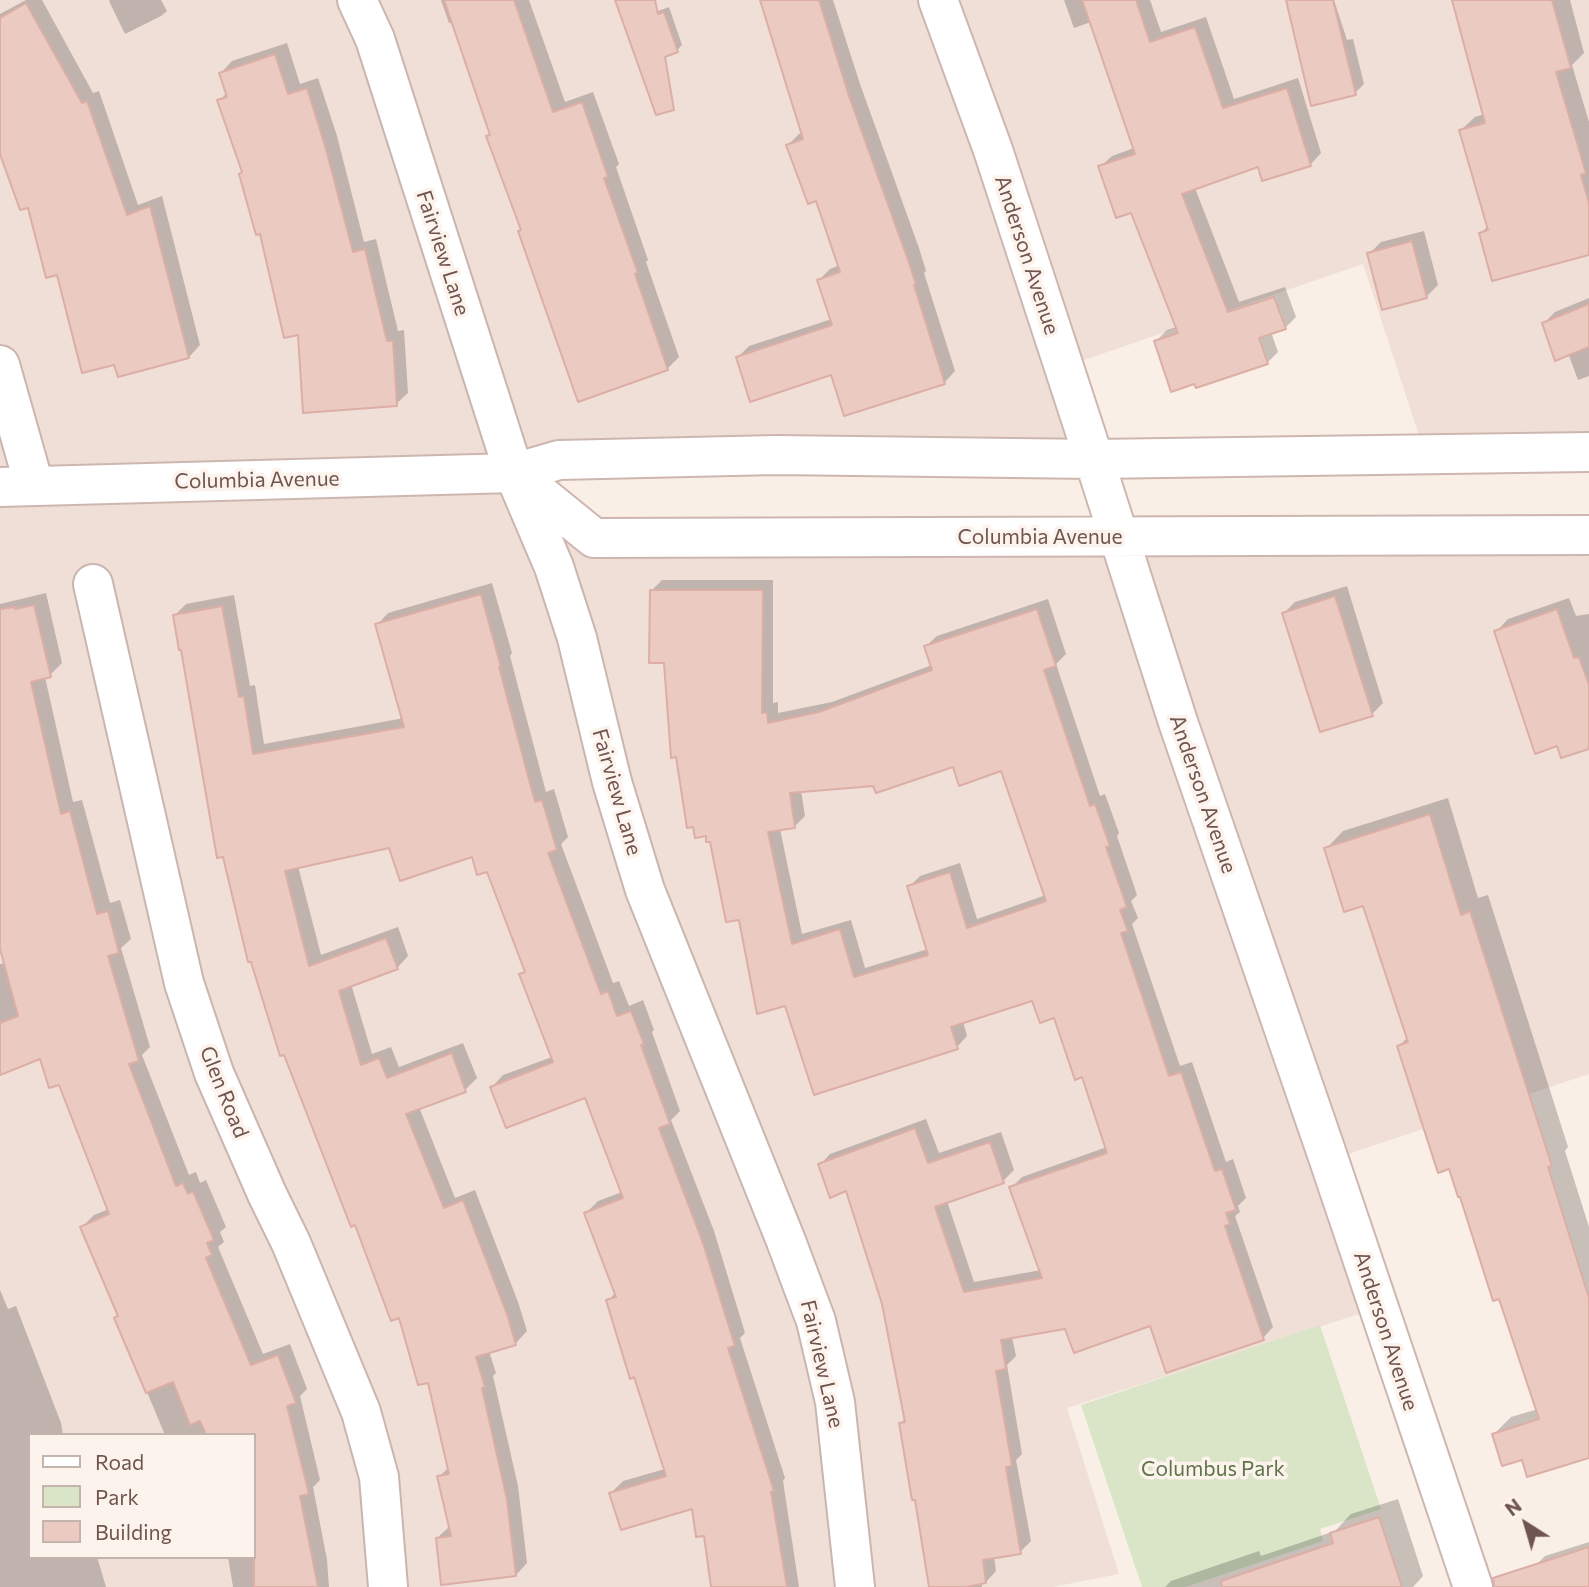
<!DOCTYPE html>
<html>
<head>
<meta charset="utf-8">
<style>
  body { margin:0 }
  #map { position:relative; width:1589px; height:1587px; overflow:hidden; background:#faefe7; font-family:Commissioner,sans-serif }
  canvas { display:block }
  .legend { position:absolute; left:28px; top:1433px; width:228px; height:126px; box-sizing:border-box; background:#fdf3ed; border:2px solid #c5b3ae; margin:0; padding:9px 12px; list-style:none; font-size:21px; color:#70544f }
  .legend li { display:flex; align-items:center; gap:14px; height:35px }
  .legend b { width:35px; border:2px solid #c5b3ae }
  .north { position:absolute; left:1491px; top:1489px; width:70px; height:70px; -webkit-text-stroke:5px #fdf3ed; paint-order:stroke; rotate:323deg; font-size:19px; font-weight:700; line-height:28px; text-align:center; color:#70544f }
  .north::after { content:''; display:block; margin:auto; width:24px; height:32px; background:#70544f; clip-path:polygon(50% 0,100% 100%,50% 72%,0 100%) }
</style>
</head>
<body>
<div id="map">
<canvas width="1589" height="1587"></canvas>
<ul class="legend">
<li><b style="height:9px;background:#fff"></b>Road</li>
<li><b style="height:19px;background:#dae5c7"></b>Park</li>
<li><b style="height:19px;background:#ebcac2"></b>Building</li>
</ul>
<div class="north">N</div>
</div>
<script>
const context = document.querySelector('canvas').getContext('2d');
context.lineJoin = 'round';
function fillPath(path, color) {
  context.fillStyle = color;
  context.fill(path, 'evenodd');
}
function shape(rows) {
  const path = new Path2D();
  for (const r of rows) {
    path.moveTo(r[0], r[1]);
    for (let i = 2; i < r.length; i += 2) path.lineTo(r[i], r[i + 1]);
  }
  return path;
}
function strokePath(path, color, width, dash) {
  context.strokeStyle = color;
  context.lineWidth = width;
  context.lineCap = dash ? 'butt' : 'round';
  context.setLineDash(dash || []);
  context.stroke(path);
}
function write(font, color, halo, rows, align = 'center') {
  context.font = font + ' Commissioner,sans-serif';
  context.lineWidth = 7;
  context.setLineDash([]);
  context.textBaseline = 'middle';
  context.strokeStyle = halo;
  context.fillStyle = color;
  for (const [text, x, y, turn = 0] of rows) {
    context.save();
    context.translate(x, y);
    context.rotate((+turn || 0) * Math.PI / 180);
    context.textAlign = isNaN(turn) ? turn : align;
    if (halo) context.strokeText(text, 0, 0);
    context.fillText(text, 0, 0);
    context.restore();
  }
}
fillPath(shape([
  [0,0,1589,0,1589,452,1425,454,1363,264,1064,367,1094,459,514,473,594,538,1589,535,1589,1074,1330,1160,1378,1308,1067,1408,1119,1574,1053,1587,0,1587],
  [30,1435,254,1435,254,1557,30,1557]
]), '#f0dfd7');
fillPath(shape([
  [1320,1325,1381,1509,1320,1529,1323,1541,1185,1587,1142,1587,1081,1405]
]), '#dae5c7');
fillPath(shape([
  [26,0,42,0,93,93,99,91,138,205,162,196,200,345,189,357,115,363,58,273,29,205,0,125,0,14],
  [110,0,161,0,167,11,161,16,125,34,109,1],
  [441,0,529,0,565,102,593,92,619,164,616,167,648,260,646,262,679,357,667,369,522,229,454,22,449,23],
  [761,0,833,0,860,84,919,248,926,271,924,273,955,371,944,383,832,373,738,357,749,346,832,319,819,280,830,269,840,265,818,199,788,145,799,134,803,133],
  [1064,0,1150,0,1161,32,1206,17,1234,99,1298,78,1321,153,1310,165,1260,165,1195,188,1239,302,1285,287,1296,317,1285,328,1271,332,1278,352,1267,363,1156,341,1167,330,1177,327,1132,210,1100,167,1112,156,1134,148,1091,22,1074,28],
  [1288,0,1334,0,1347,40,1353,39,1364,84,1355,93],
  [1454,0,1570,0,1584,53,1572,65,1589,122,1589,253,1481,233,1489,225,1460,131,1475,117,1485,114],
  [669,7,682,45,677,50,632,21],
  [287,43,300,84,318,78,337,136,364,242,376,239,398,331,404,330,408,393,396,404,299,333,261,232,244,172,219,101,227,93,221,73,232,61],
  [1424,231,1438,285,1427,296,1369,254,1381,242],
  [1589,298,1589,376,1578,380,1568,353,1544,323,1555,312],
  [662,580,773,580,773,703,778,702,778,713,832,702,932,665,926,646,937,636,1048,599,1066,654,1056,664,1100,796,1105,794,1119,833,1117,836,1137,895,1131,901,1138,918,1132,924,1180,1066,1192,1062,1226,1162,1233,1159,1246,1198,1238,1206,1240,1212,1235,1216,1273,1327,1263,1338,1151,1324,1066,1327,1012,1337,1016,1356,1007,1365,1022,1454,1016,1460,1031,1541,1020,1552,994,1556,996,1571,986,1582,981,1582,982,1587,931,1587,901,1423,906,1418,884,1303,847,1189,820,1165,830,1154,926,1119,939,1153,1001,1132,1014,1170,1003,1181,947,1201,974,1282,1041,1270,1011,1188,1022,1177,1107,1147,1083,1075,1055,1016,1034,998,963,1021,967,1036,957,1047,787,1004,740,918,712,840,665,661,651,591],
  [954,765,1002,769,1046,895,977,919,960,863,920,876,909,887,928,949,865,968,851,920,802,934,780,829,794,827,805,816,801,790,875,784],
  [492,583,512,653,510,656,546,792,554,789,568,837,561,844,613,983,619,981,629,1006,643,1000,654,1030,652,1032,680,1111,671,1120,714,1231,745,1333,740,1338,785,1478,783,1481,799,1587,713,1587,705,1534,693,1507,611,1493,623,1481,665,1469,635,1375,608,1301,616,1292,586,1213,598,1201,622,1192,586,1095,492,1087,503,1075,552,1057,521,974,526,970,488,870,473,855,390,846,298,866,321,955,398,927,408,956,397,968,351,984,372,1054,391,1047,399,1067,463,1043,477,1078,465,1090,419,1107,455,1198,475,1190,518,1302,527,1331,516,1343,489,1351,496,1373,493,1376,518,1486,527,1563,516,1575,437,1538,449,1527,439,1477,449,1467,429,1381,400,1315,356,1223,187,672,174,616,186,604,234,595,250,686,255,685,264,744,404,718,377,625,388,613],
  [1347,586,1383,703,1372,714,1284,613,1295,602],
  [46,593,62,663,50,675,45,677,73,802,82,800,110,903,120,900,131,939,121,948,150,1047,142,1055,189,1175,196,1172,200,1183,206,1180,226,1227,220,1232,224,1242,218,1247,263,1354,290,1344,307,1389,300,1396,320,1480,313,1487,327,1560,329,1587,233,1587,228,1557,254,1557,254,1435,165,1435,116,1318,119,1315,82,1227,94,1215,109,1209,60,1083,42,1057,0,1073,0,964,6,963,0,942,0,604],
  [1569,598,1576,616,1589,614,1589,733,1496,632,1508,619],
  [1448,798,1478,898,1488,895,1568,1147,1565,1151,1589,1227,1589,1456,1523,1458,1494,1434,1511,1417,1538,1409,1500,1297,1450,1167,1399,1046,1408,1037,1364,903,1326,849,1343,831],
  [0,1290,8,1309,16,1306,61,1423,63,1435,30,1435,30,1557,97,1557,106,1587,0,1587],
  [1398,1499,1423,1576,1413,1587,1165,1587,1171,1581,1259,1551,1261,1556,1335,1531,1351,1514],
  [1589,1542,1589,1587,1543,1587,1536,1565,1545,1556]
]), '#0003');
const building = shape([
  [444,0,514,0,553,112,582,102,608,177,604,178,638,273,635,274,668,370,578,402,518,231,521,230,486,136,490,135,444,0],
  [615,0,655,0,658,14,664,12,678,52,665,57,674,110,656,115,615,0],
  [760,0,819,0,849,96,908,260,916,284,914,285,945,384,844,416,831,375,750,402,736,357,832,325,817,280,840,272,816,201,808,204,786,145,803,139,760,0],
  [1082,0,1136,0,1150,42,1195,27,1223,108,1287,88,1311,166,1262,181,1258,167,1182,194,1228,312,1274,297,1286,329,1259,338,1268,364,1196,388,1194,384,1171,392,1154,341,1178,333,1131,213,1116,218,1098,166,1135,154,1082,0],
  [1286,0,1333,0,1356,95,1311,106,1286,0],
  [1452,0,1552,0,1571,68,1556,72,1586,173,1581,175,1589,203,1589,255,1492,281,1479,233,1488,230,1459,130,1485,123,1452,0],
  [26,3,82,103,87,101,127,215,150,206,189,358,118,377,114,365,82,373,57,275,46,278,28,208,20,210,0,154,0,18,26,3],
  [275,54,288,94,307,88,326,149,353,252,365,249,387,341,393,341,397,406,303,413,298,335,284,338,260,234,256,235,239,174,242,172,217,100,227,97,219,73,275,54],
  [1412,241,1427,298,1382,310,1367,253,1412,241],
  [1589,304,1589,347,1555,361,1542,323,1589,304],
  [650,590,763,590,762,713,767,712,768,723,819,712,932,670,924,646,1037,609,1056,666,1044,670,1090,806,1095,804,1110,846,1106,847,1127,907,1120,910,1128,931,1121,933,1169,1076,1181,1072,1215,1171,1222,1169,1236,1210,1226,1213,1230,1224,1225,1226,1264,1340,1166,1373,1150,1326,1074,1353,1065,1329,1001,1340,1006,1369,996,1371,1012,1466,1006,1467,1021,1554,983,1560,986,1583,966,1587,929,1587,915,1500,912,1500,899,1423,905,1422,882,1304,846,1191,830,1198,818,1164,915,1128,928,1163,990,1142,1004,1183,935,1207,964,1292,1042,1278,1009,1187,1107,1153,1082,1077,1075,1080,1054,1018,1040,1023,1032,1001,951,1027,958,1049,814,1095,785,1006,757,1014,739,920,726,922,710,842,706,842,706,836,695,838,693,827,687,828,676,757,671,758,664,663,649,663,650,590],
  [953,767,959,786,1001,771,1046,901,967,928,950,872,907,886,928,955,854,977,840,929,792,944,768,832,795,828,790,793,873,786,876,793,953,767],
  [481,594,501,667,499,667,535,802,542,800,557,850,548,853,601,994,608,991,617,1016,631,1011,644,1044,641,1045,670,1124,659,1128,703,1243,735,1346,728,1348,774,1491,771,1492,787,1587,711,1587,704,1536,696,1537,692,1509,621,1530,609,1493,666,1476,634,1377,630,1379,606,1300,616,1297,584,1213,623,1198,585,1098,506,1128,490,1087,553,1062,519,974,525,972,487,872,477,875,472,857,400,881,389,848,285,871,309,966,386,938,398,969,339,991,361,1065,379,1058,387,1078,452,1053,466,1092,406,1114,444,1208,463,1200,507,1314,516,1345,476,1357,485,1387,482,1388,507,1500,516,1576,441,1585,436,1538,451,1536,437,1476,449,1474,428,1383,418,1385,399,1318,391,1321,355,1225,351,1227,284,1055,280,1056,251,962,248,962,223,857,217,858,185,673,181,650,179,650,173,615,222,606,239,697,244,696,253,754,404,727,375,624,481,594],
  [1335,596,1373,716,1320,732,1282,613,1335,596],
  [34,605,51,677,31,682,61,814,70,811,97,914,108,911,119,953,108,956,139,1061,129,1064,176,1186,183,1183,188,1194,193,1191,214,1240,207,1243,212,1255,206,1258,251,1365,278,1355,296,1403,287,1406,309,1494,300,1496,318,1587,254,1587,254,1435,206,1435,200,1421,190,1425,173,1382,146,1393,114,1318,118,1316,80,1227,109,1214,59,1085,49,1088,40,1059,0,1075,0,1023,18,1016,0,949,0,609,15,607,15,609,34,605],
  [1557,609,1574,658,1579,657,1589,685,1589,749,1561,758,1557,746,1535,754,1494,631,1557,609],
  [1430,814,1461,915,1470,911,1552,1166,1548,1167,1589,1298,1589,1458,1527,1477,1522,1460,1502,1466,1492,1434,1539,1419,1499,1299,1493,1301,1460,1197,1458,1197,1449,1169,1438,1173,1397,1046,1408,1042,1363,906,1344,912,1324,848,1430,814],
  [1379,1517,1402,1587,1222,1587,1221,1581,1333,1543,1330,1533,1379,1517],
  [1589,1547,1589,1587,1494,1587,1493,1578,1589,1547]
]);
fillPath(building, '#ebcac2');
strokePath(building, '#dcaea5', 2);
const street = shape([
  [357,0,375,39,514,473,554,567,577,638,612,782,645,890,786,1241,816,1321,835,1402,855,1587],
  [0,365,34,485],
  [93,584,184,983,214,1073,267,1194,291,1243,361,1412,379,1477,388,1587]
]);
const secondary = shape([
  [938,0,993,150,1094,459,1178,722,1329,1160,1473,1587],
  [514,473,594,538,1589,535],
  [0,487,514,473,559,460,776,455,1094,459,1589,452]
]);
strokePath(street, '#cab5af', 42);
strokePath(secondary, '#ceb6b0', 42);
strokePath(street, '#fff', 38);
strokePath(secondary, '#fff', 38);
write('21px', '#70544f', '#fdf3ed', [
  ["Fairview Lane",443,253,72],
  ["Anderson Avenue",1027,255,72],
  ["Columbia Avenue",257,480,-1],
  ["Columbia Avenue",1040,537],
  ["Fairview Lane",617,792,74],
  ["Anderson Avenue",1203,794,71],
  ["Glen Road",224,1092,68],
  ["Anderson Avenue",1386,1331,72],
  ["Fairview Lane",822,1364,77]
]);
write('21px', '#5e7449', '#fdf3ed', [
  ["Columbus Park",1213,1469]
]);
</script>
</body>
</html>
